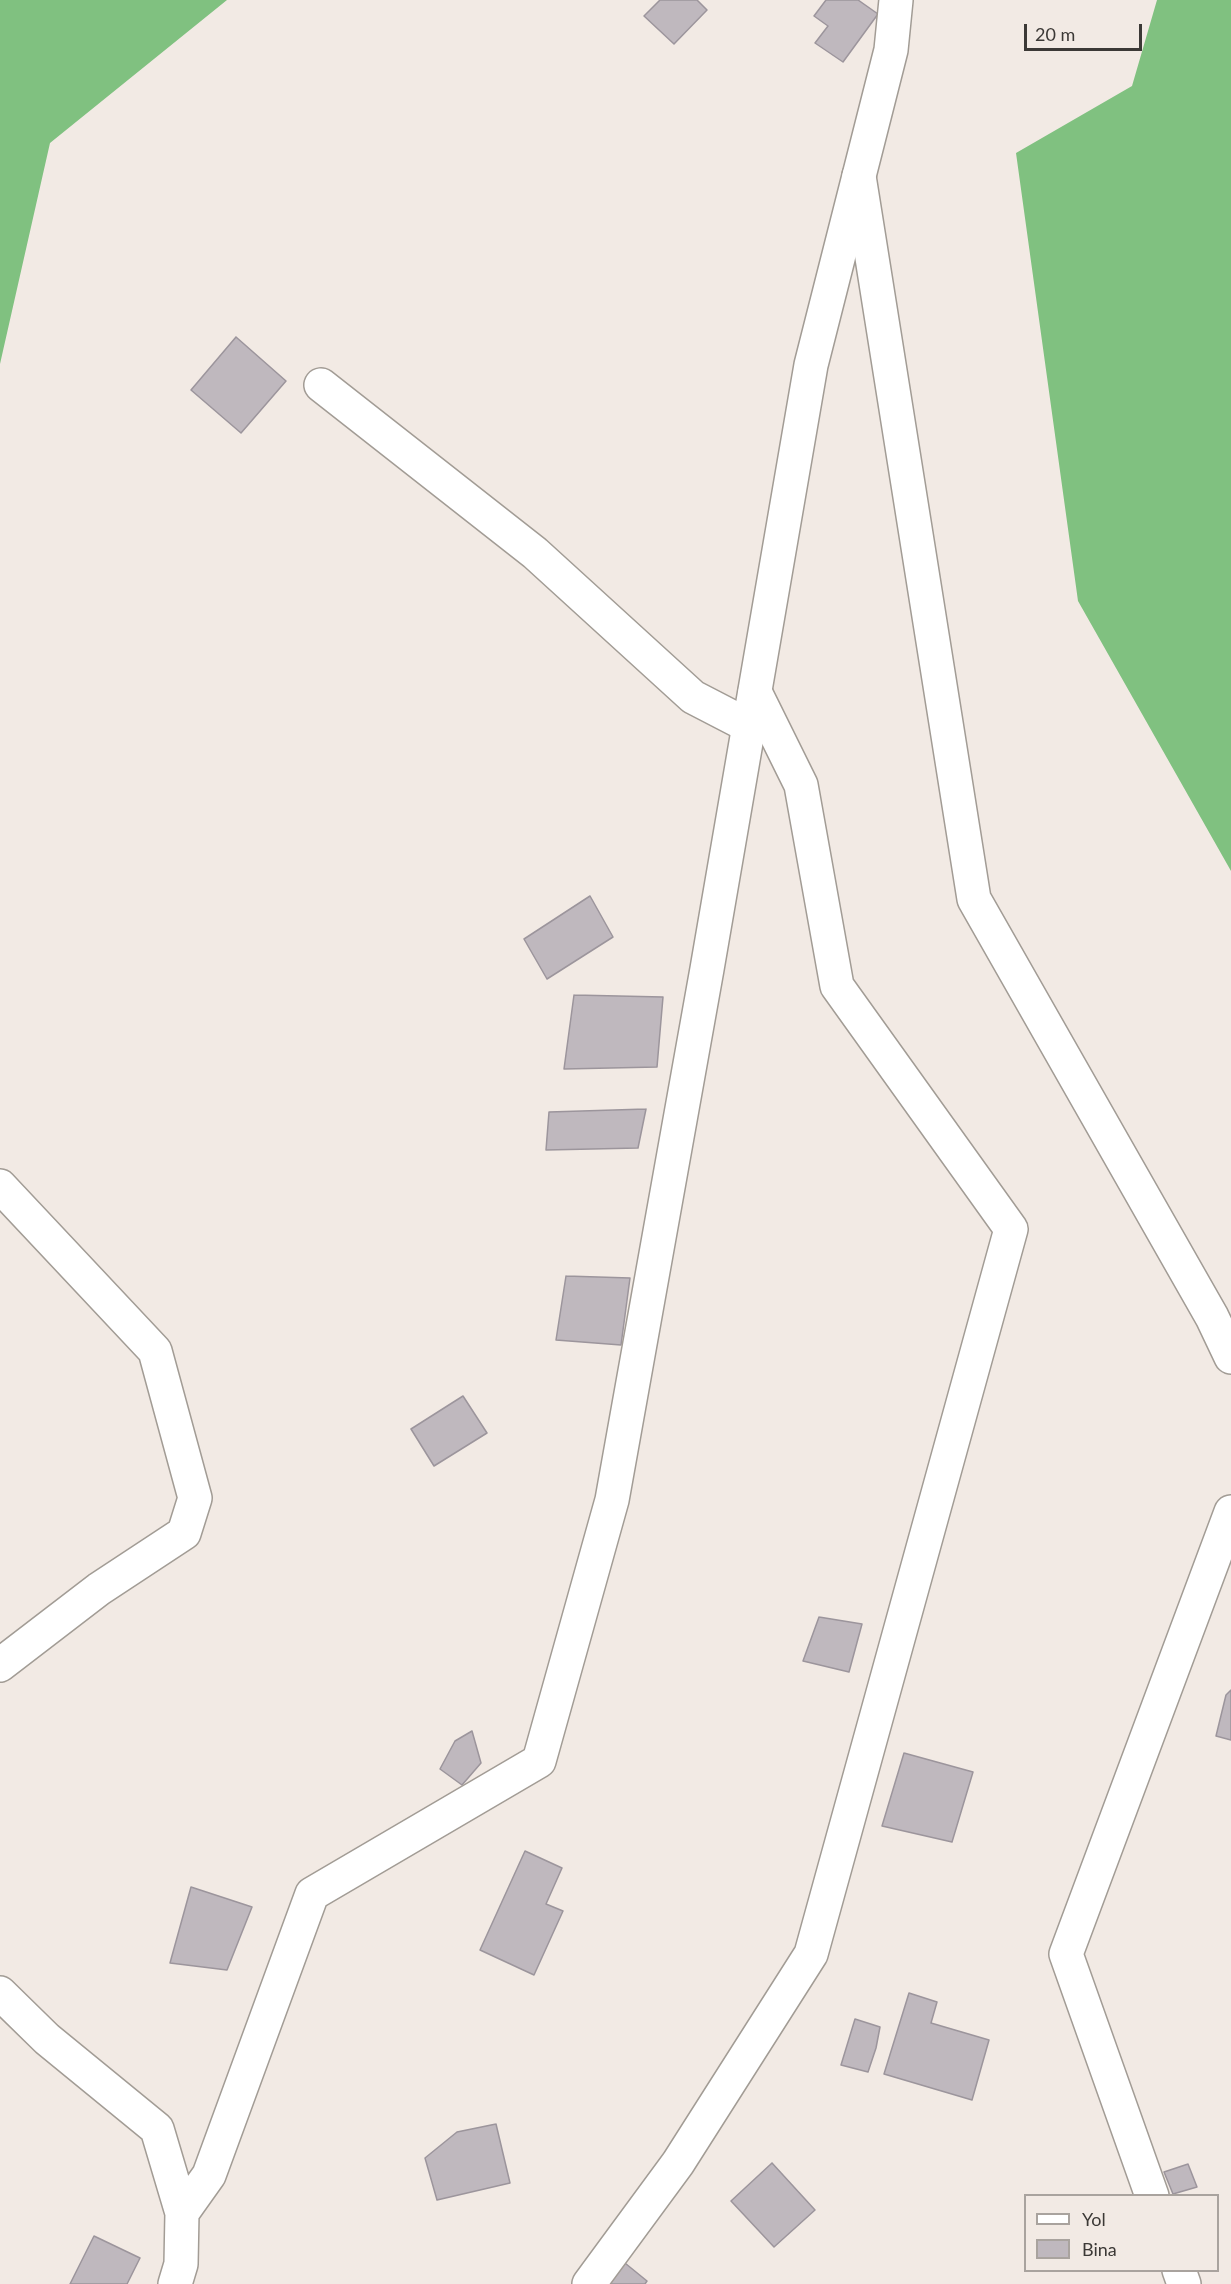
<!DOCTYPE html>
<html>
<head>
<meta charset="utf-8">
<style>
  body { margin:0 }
  #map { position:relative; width:1231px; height:2284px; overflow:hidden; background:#f2eae4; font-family:Lato,sans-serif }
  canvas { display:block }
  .legend { position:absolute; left:1024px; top:2194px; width:195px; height:78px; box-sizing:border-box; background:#f2eae4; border:2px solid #a9a39e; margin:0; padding:8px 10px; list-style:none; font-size:18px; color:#3c3936 }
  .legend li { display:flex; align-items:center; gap:12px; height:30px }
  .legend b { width:30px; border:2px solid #a9a39e }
  .scale { position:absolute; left:1024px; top:24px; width:118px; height:27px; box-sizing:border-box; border:3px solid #3c3936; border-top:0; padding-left:8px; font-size:18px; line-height:21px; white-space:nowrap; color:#3c3936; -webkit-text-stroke:4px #f2eae4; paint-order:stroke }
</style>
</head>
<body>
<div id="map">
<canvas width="1231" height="2284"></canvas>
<ul class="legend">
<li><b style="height:8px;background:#fff"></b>Yol</li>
<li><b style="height:16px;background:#bfb8be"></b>Bina</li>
</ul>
<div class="scale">20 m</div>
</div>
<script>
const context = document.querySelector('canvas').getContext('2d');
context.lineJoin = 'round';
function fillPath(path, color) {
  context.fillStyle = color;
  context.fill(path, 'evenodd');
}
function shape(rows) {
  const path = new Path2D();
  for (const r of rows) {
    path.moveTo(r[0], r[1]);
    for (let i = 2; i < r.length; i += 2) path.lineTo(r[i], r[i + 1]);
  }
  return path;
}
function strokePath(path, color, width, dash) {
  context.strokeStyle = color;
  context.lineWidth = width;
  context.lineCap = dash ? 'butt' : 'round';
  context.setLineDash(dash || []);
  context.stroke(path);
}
fillPath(shape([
  [0,0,227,0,50,143,0,364],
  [1157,0,1231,0,1231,871,1078,601,1016,153,1132,86]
]), '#80c180');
const building = shape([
  [660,0,697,0,707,10,674,44,644,16,660,0],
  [826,0,858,0,878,14,843,62,815,43,828,26,814,16,826,0],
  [236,337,286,381,241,433,191,390,236,337],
  [590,896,613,937,547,979,524,939,590,896],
  [574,995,663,997,657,1067,564,1069,574,995],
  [646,1109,638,1148,546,1150,549,1112,646,1109],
  [566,1276,630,1278,621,1345,556,1340,566,1276],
  [463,1396,487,1433,434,1466,411,1429,463,1396],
  [819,1617,862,1624,849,1672,803,1661,819,1617],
  [1231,1690,1231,1740,1216,1736,1226,1695,1231,1690],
  [472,1731,481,1763,462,1785,440,1769,455,1741,472,1731],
  [904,1753,973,1772,952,1842,882,1826,904,1753],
  [525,1851,562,1868,546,1904,563,1911,534,1975,480,1950,525,1851],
  [191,1887,252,1907,227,1970,170,1963,191,1887],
  [909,1993,937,2002,931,2023,989,2040,972,2100,884,2074,909,1993],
  [855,2019,880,2027,876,2048,868,2072,841,2065,855,2019],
  [496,2124,510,2183,437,2200,425,2158,457,2132,496,2124],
  [772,2163,815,2210,774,2247,731,2201,772,2163],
  [1188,2164,1197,2187,1173,2194,1164,2172,1188,2164],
  [94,2236,140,2258,127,2284,70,2284,94,2236],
  [620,2259,647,2281,645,2284,600,2284,620,2259]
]);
fillPath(building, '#bfb8be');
strokePath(building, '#9c959c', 1.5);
const minor = shape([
  [859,176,974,899,1212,1317,1231,1357],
  [321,385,535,553,693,697,749,726],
  [1152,2196,1066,1954,1231,1512],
  [1179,2270,1184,2284],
  [589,2284,678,2163,811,1954,1011,1229,837,986,801,785,755,692]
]);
const tertiary = shape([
  [0,1186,155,1351,195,1498,184,1533,99,1589,0,1665],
  [0,1993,47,2039,157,2129,182,2213,181,2264,175,2284],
  [182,2213,209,2175,312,1894,539,1761,612,1500,707,969,811,365,891,50,896,0]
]);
strokePath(minor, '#a29c95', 36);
strokePath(tertiary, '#a29c95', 36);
strokePath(minor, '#fff', 33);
strokePath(tertiary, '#fff', 33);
</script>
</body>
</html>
